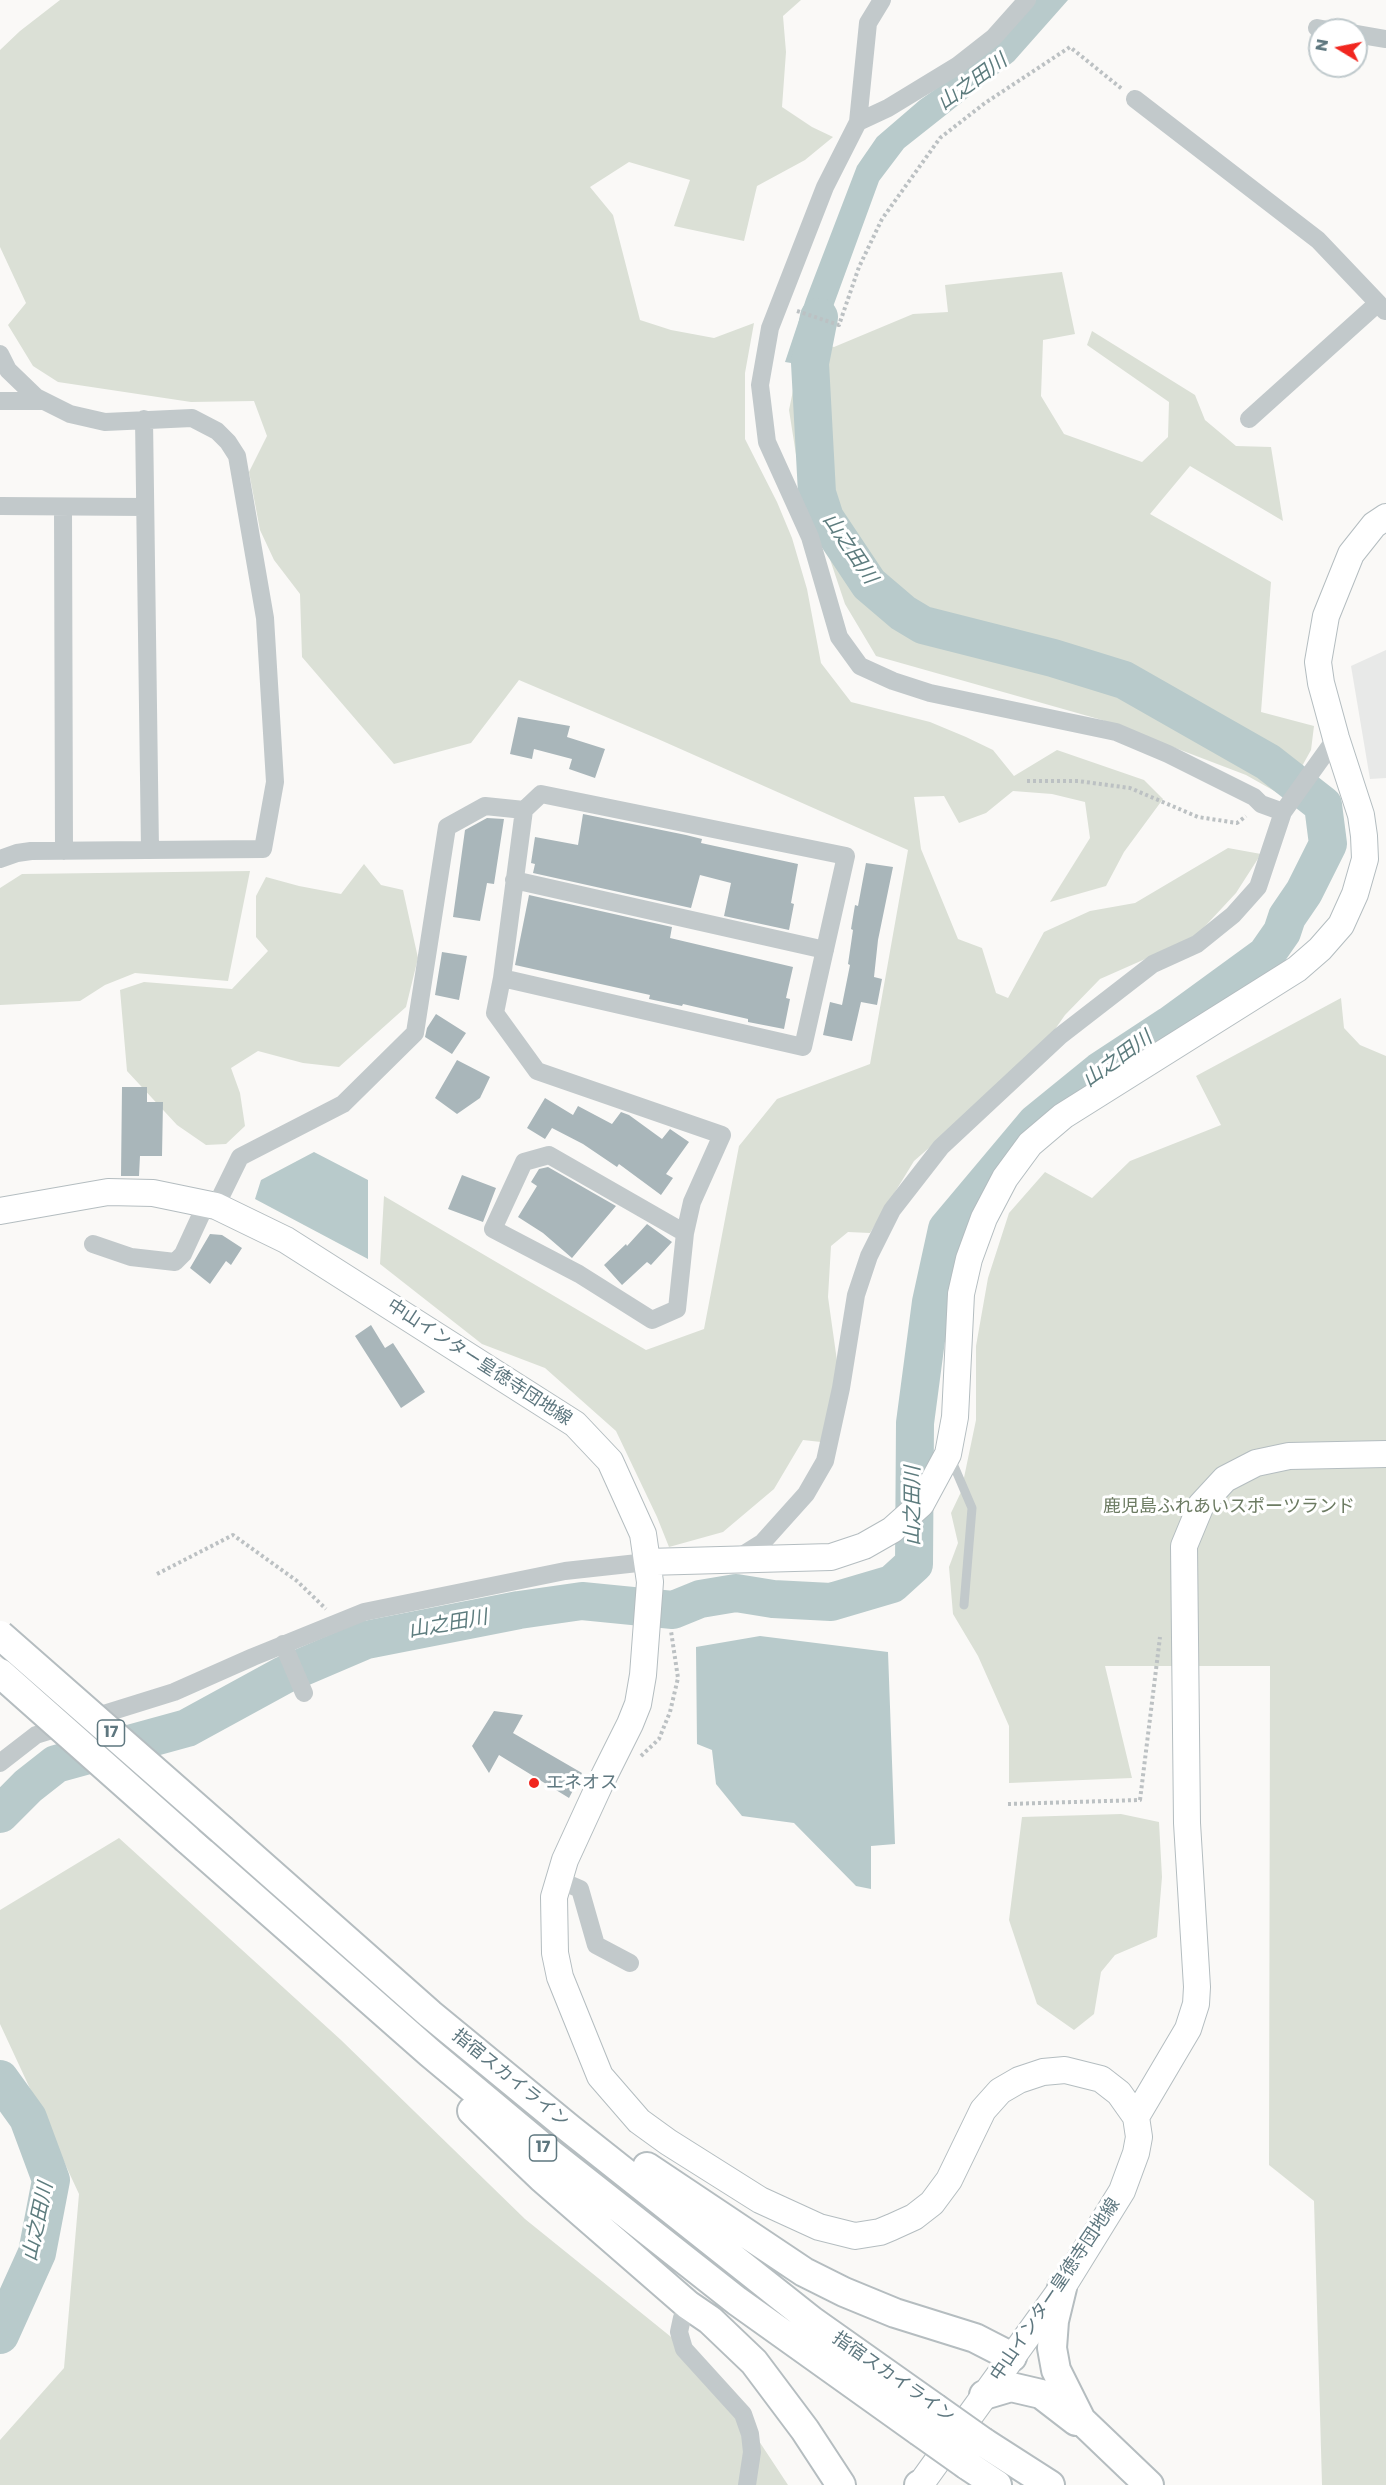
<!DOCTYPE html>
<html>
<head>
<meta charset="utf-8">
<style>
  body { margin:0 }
  #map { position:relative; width:1386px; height:2485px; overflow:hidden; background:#faf9f7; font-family:Poppins,sans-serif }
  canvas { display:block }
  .north { position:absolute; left:1308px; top:18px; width:60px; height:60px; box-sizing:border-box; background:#fff; border:2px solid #bfc9cc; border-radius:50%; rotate:280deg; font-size:16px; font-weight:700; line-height:24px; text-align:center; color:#5e777f }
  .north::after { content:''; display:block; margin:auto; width:21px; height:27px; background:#f1261f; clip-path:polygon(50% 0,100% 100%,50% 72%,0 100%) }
</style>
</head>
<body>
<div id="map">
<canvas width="1386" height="2485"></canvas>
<div class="north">N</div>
</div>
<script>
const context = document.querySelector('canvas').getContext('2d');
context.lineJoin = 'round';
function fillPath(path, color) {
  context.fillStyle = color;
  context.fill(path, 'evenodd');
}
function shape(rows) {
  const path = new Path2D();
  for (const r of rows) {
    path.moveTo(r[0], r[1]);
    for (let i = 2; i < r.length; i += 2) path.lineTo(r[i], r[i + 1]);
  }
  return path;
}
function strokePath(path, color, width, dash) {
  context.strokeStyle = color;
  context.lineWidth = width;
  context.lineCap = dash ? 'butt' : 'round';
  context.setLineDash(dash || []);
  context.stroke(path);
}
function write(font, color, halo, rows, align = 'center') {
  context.font = font + ' Poppins,"Noto Sans JP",sans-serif';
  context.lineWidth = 6;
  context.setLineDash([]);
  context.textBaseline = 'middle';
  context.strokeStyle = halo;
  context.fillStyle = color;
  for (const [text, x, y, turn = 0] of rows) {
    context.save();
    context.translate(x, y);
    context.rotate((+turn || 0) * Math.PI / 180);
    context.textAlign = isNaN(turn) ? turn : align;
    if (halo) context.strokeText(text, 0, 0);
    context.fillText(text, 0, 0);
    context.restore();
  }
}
fillPath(shape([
  [1386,650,1386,778,1370,779,1351,666]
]), '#e8e9e8');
fillPath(shape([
  [60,0,801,0,783,16,786,52,782,107,812,127,833,137,805,160,757,186,744,241,674,226,690,180,629,162,590,187,613,215,640,320,671,330,714,338,754,323,745,373,745,439,777,502,792,538,807,589,821,663,851,702,930,722,966,737,993,750,1014,776,1057,750,1144,780,1163,799,1124,852,1106,886,1050,902,1090,838,1085,802,1052,794,1013,791,986,813,959,823,944,796,914,797,921,849,958,939,982,948,996,993,1008,998,1044,932,1090,911,1135,903,1228,848,1261,854,1236,893,1195,937,1100,979,1065,1015,1039,1052,914,1161,870,1233,848,1232,831,1246,828,1297,838,1368,830,1443,803,1440,774,1489,723,1532,669,1547,657,1517,616,1431,545,1368,482,1344,380,1264,384,1196,646,1350,704,1329,739,1146,777,1099,870,1064,908,850,658,739,519,680,471,743,394,764,302,657,300,594,274,560,260,530,249,472,267,436,254,401,191,402,58,382,33,366,8,325,26,303,0,247,0,50,20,31],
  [1062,272,1075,334,1043,340,1041,396,1064,434,1142,462,1168,437,1169,402,1087,345,1092,331,1195,395,1205,420,1236,446,1271,447,1283,521,1190,466,1150,514,1271,582,1261,712,1314,726,1311,750,1285,797,1246,775,1102,720,876,656,845,604,797,461,789,410,804,337,834,347,913,314,948,312,945,285],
  [364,864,381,885,403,890,418,958,406,1007,339,1067,303,1063,258,1051,231,1068,240,1093,245,1126,226,1144,206,1145,177,1125,127,1071,120,990,144,982,232,989,268,951,256,937,256,896,266,877,299,886,341,894],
  [250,871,228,981,135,973,105,985,80,1001,0,1005,0,888,22,874],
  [1341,998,1344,1028,1360,1045,1386,1056,1386,2485,1322,2485,1314,2201,1269,2165,1270,1666,1105,1666,1132,1778,1009,1783,1009,1726,978,1656,953,1614,949,1567,958,1543,951,1513,961,1492,976,1420,976,1346,988,1278,1009,1213,1045,1172,1092,1198,1130,1161,1221,1125,1196,1076],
  [1121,1814,1159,1822,1162,1877,1157,1937,1115,1955,1101,1972,1094,2014,1074,2030,1037,2004,1009,1920,1022,1817],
  [119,1838,341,2040,525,2219,712,2370,788,2485,0,2485,0,2440,64,2368,79,2194,0,2024,0,1910]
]), '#dbe0d6');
fillPath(shape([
  [1036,0,1068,0,1014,61,904,148,879,181,834,304,815,367,785,362,806,299,857,166,877,137,920,100,988,52],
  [314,1152,368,1180,368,1259,255,1199,261,1180],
  [760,1636,888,1652,895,1844,871,1846,871,1889,856,1886,794,1823,742,1816,716,1784,712,1750,697,1744,696,1647]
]), '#b8cacb');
strokePath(shape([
  [0,1814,28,1786,56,1764,187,1728,284,1675,366,1640,519,1610,582,1601,673,1610,700,1599,736,1593,773,1599,831,1602,892,1584,914,1564,915,1423,931,1302,947,1229,1036,1123,1100,1071,1170,1025,1266,955,1282,932,1287,917,1304,892,1328,844,1323,805,1268,762,1124,680,1053,658,923,625,903,613,869,584,825,518,817,493,810,363,819,317],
  [0,2079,28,2118,51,2180,37,2253,0,2335]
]), '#b8cacb', 38);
fillPath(shape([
  [518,717,570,726,567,737,605,749,595,778,569,769,572,759,534,749,532,759,510,754],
  [583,814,686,835,702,839,701,843,798,864,791,903,794,904,789,930,724,916,731,883,700,875,691,908,533,873,535,864,531,863,535,837,578,845],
  [487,818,504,819,494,884,487,883,480,921,453,917,465,830],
  [866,863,893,867,878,940,874,977,882,979,877,1005,861,1002,852,1041,823,1035,830,1002,842,1005,850,965,848,964,853,930,851,929,855,905,858,906],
  [529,895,672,927,670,938,793,967,786,998,790,999,784,1029,748,1022,748,1019,683,1004,682,1006,649,999,650,995,515,965],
  [442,952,467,956,459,1000,435,995],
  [436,1014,466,1033,452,1054,425,1037,427,1028],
  [457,1060,490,1077,480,1098,457,1114,435,1098],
  [122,1087,147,1087,147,1102,163,1102,162,1156,140,1156,139,1176,121,1176],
  [545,1098,573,1115,578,1106,612,1124,621,1112,629,1115,662,1139,670,1129,689,1142,666,1174,673,1178,661,1195,619,1164,617,1167,583,1144,552,1128,545,1139,527,1128],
  [548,1167,616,1206,572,1258,543,1233,518,1217,537,1186,531,1182,539,1169],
  [462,1175,496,1188,483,1222,448,1209],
  [647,1224,672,1242,651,1265,647,1262,622,1285,604,1265,626,1244,627,1246],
  [210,1234,222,1235,242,1248,231,1265,226,1261,210,1284,190,1268],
  [371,1325,385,1348,393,1343,425,1392,401,1408,355,1336],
  [494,1711,523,1715,513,1733,582,1773,569,1798,499,1755,489,1773,472,1746]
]), '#a9b6ba');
const secondary = shape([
  [0,1211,108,1192,153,1193,216,1206,286,1240,575,1424,610,1461,643,1534,650,1582,643,1675,638,1704,630,1724,599,1786,565,1860,554,1897,555,1953,560,1977,600,2076,639,2121,668,2142,760,2200,819,2227,855,2236,880,2232,892,2227,914,2217,932,2203,949,2180,983,2110,1000,2091,1019,2080,1043,2072,1065,2070,1101,2079,1119,2093,1136,2117,1139,2137,1136,2153,1122,2191,1062,2288,920,2485],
  [647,1562,831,1557,864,1546,892,1530,921,1504,948,1454,955,1417,961,1294,969,1259,984,1218,1005,1178,1030,1144,1063,1116,1297,969,1320,949,1341,925,1355,894,1365,859,1364,836,1361,815,1336,738,1321,683,1318,662,1326,616,1351,554,1374,525,1386,517],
  [1136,2117,1188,2029,1196,2004,1197,1987,1187,1823,1184,1546,1201,1505,1225,1479,1256,1463,1289,1456,1386,1454]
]);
const primary = shape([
  [222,1830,430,2014,570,2129,812,2321,935,2408],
  [187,1839,430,2053,552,2155,737,2301,919,2431],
  [472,2111,542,2178,688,2305,710,2320,754,2362,805,2430,841,2485],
  [647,2167,804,2272,844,2292,895,2313,975,2338,1012,2357],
  [1062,2288,1054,2321,1052,2348,1056,2370,1081,2420,1149,2485],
  [984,2395,1011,2387,1041,2394,1076,2421],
  [983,2442,1050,2485],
  [967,2465,997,2485],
  [919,2485,920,2485]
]);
strokePath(secondary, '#b4bdc0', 28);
strokePath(primary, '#b5bdc0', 32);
strokePath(shape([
  [797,311,839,325,859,267,882,219,940,138,985,103,1070,47,1122,89],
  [1027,781,1078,781,1130,788,1198,817,1237,823,1246,816],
  [157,1574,233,1535,297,1581,326,1609],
  [641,1756,659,1739,670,1712,678,1678,671,1631],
  [1008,1804,1140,1800,1160,1637]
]), '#bcc1c3', 4, [3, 3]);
strokePath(shape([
  [951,1459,972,1508,964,1605]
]), '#c2c9cb', 9);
strokePath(shape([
  [882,0,868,23,858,122,825,187,770,328,760,385,767,442,810,537,839,637,860,666,893,681,930,693,1116,732,1168,754,1254,797,1261,804,1283,812,1336,738],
  [1317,28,1328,30],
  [1356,34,1386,39],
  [1135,99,1318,240,1378,303],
  [858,122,888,108,957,66,994,37,1027,0],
  [0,354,8,370,36,397,70,414,105,422,192,418,217,431,228,442,237,456,265,618,275,782,263,849,31,851,17,853,0,859],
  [0,401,41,401],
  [144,419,150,850],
  [1249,419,1378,303,1385,311],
  [0,506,145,507],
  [63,507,64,851],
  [514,880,825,950],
  [502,978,524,810],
  [216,1206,240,1157,343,1104,415,1033,447,827,485,806,524,810,541,794,846,856,803,1047,502,978,495,1013,537,1071,722,1135,692,1202,685,1233,677,1309,652,1320,579,1274,493,1229,524,1162,549,1155,685,1233],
  [93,1244,131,1257,175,1262,183,1254,206,1204],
  [738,1558,762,1543,806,1494,825,1461,841,1388,856,1295,869,1256,892,1210,941,1147,1060,1036,1153,964,1197,944,1233,915,1258,887,1283,812],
  [283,1644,304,1693],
  [0,1763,36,1735,174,1692,253,1657,364,1612,565,1571,647,1562],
  [559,1880,580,1889,596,1945,630,1963],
  [688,2305,682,2318,679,2332,684,2349,743,2414,750,2434,752,2452,747,2485]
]), '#c2c9cb', 18);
strokePath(secondary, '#fff', 26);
strokePath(primary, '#fff', 28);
const primaryBridge = shape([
  [0,1635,222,1830],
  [0,1673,187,1839],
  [935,2408,983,2442],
  [919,2431,967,2465]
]);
strokePath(primaryBridge, '#b5bdc0', 32, []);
strokePath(primaryBridge, '#fff', 28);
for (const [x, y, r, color] of [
  [534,1783,6,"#f1261f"]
]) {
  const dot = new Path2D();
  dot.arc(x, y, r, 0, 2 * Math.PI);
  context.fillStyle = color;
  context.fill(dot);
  strokePath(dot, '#fff', 2);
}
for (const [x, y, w] of [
  [111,1733,27],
  [543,2148,27]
]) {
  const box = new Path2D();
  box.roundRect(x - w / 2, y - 13, w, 26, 4.5);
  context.fillStyle = '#fff';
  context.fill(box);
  strokePath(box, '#5e777f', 1.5);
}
write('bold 16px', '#5e777f', null, [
  ["17",111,1733],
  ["17",543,2148]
]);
write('18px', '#5e777f', '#fff', [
  ["中山インター皇徳寺団地線",479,1363,33],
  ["指宿スカイライン",510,2079,39],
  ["中山インター皇徳寺団地線",1056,2290,-56],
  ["指宿スカイライン",893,2378,35]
]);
write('18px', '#6c7b62', '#fff', [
  ["鹿児島ふれあいスポーツランド",1229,1507]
]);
write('18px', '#5e777f', '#fff', [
  ["エネオス",546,1783]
], 'left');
write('italic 20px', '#5d7c7e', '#fff', [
  ["山之田川",973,83,-36],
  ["山之田川",849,549,56],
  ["山之田川",1118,1060,-36],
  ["山之田川",914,1506,-90],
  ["山之田川",448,1625,-10],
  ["山之田川",39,2222,-78]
]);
</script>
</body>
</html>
